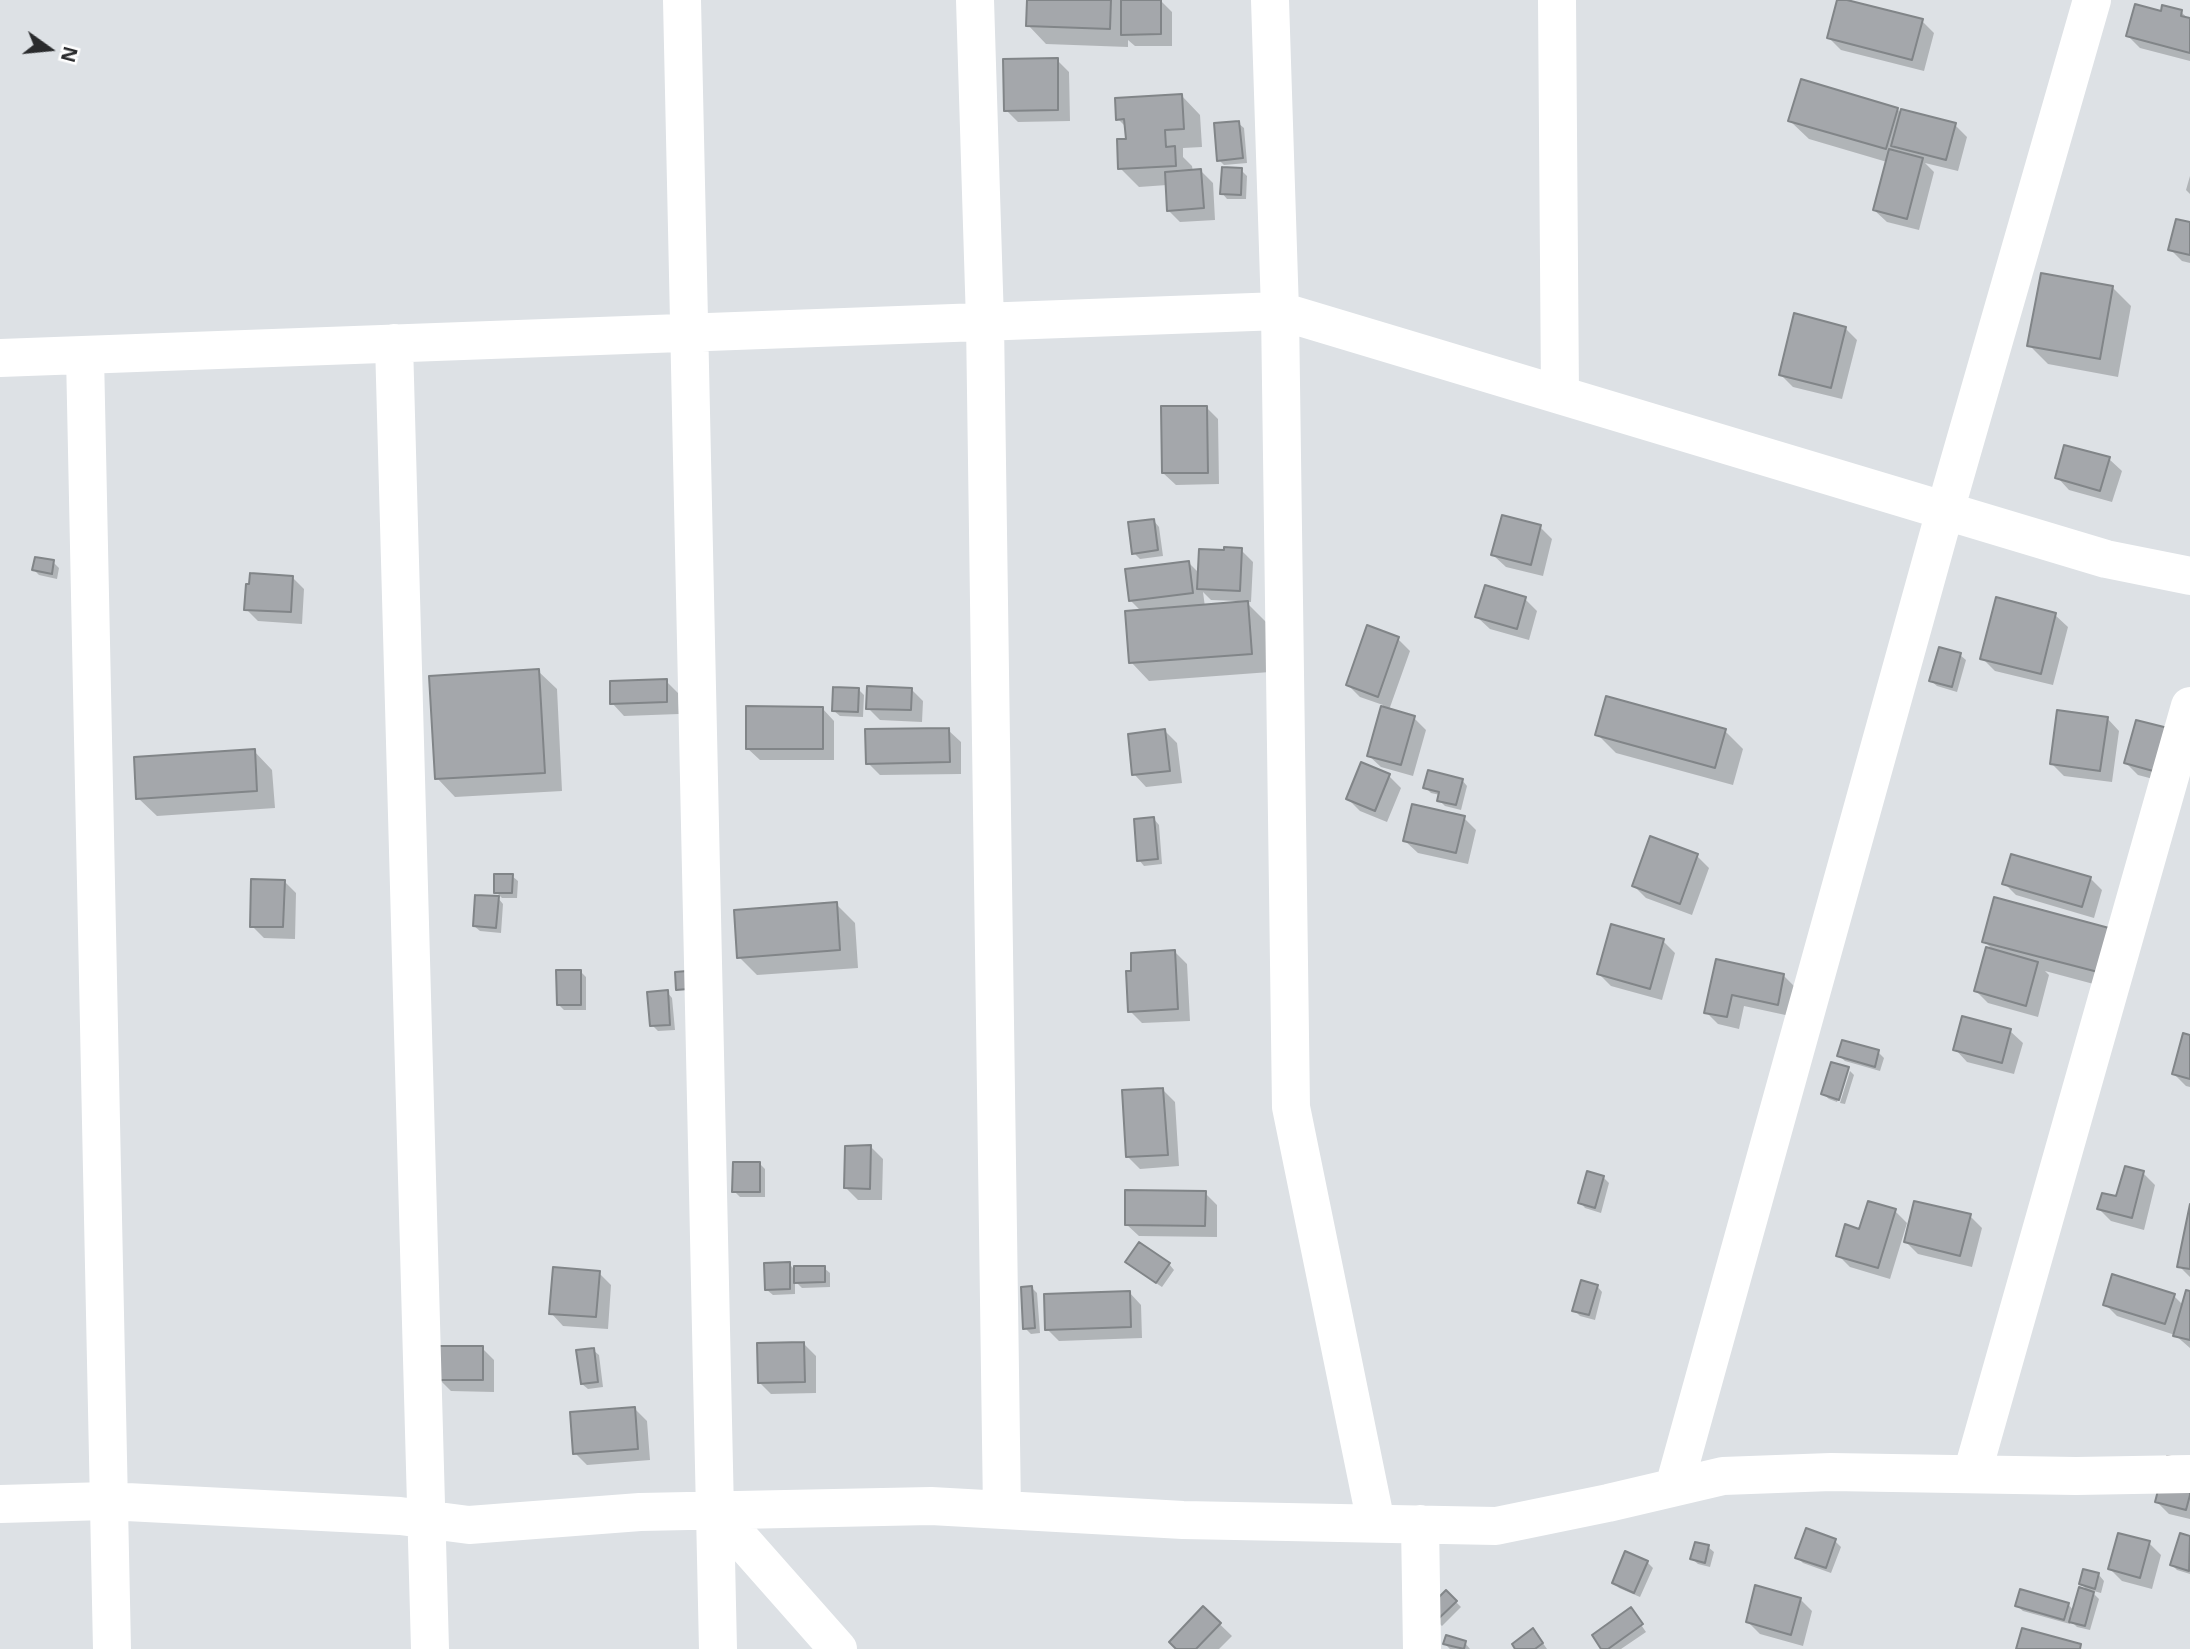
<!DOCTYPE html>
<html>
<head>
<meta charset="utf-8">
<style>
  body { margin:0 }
  #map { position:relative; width:2190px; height:1649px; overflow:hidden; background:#dde1e5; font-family:"Open Sans",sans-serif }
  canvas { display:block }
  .north { position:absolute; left:14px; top:14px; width:70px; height:70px; -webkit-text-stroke:5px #fff; paint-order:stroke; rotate:105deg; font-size:19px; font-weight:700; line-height:28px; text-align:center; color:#2a2b2d }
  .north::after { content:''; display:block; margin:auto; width:24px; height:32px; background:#2a2b2d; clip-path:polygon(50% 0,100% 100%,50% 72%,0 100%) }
</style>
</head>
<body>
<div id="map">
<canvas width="2190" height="1649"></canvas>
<div class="north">N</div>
</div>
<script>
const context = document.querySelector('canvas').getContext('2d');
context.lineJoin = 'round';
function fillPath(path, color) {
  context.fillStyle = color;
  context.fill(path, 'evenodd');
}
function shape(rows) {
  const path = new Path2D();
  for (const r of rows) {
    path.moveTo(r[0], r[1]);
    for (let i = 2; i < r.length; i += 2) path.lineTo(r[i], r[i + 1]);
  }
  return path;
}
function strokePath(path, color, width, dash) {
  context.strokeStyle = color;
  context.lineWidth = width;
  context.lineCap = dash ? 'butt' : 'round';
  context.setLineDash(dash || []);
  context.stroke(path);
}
fillPath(shape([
  [1029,0,1160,0,1172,12,1172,46,1135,46,1128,40,1128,47,1046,44,1028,25],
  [1839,0,1922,21,1934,33,1924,71,1841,50,1829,38],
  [2181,12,2190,20,2190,61,2140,48,2128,36,2162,13],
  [1057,60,1069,72,1070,121,1018,122,1006,110],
  [1182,96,1200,115,1202,147,1183,148,1183,157,1192,166,1193,172,1201,171,1213,183,1215,220,1180,222,1168,210,1167,185,1139,187,1120,168,1127,140,1127,128,1118,119],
  [1897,109,1901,113,1955,125,1967,137,1958,171,1925,163,1934,172,1919,230,1887,222,1874,210,1887,162,1809,139,1790,121],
  [1238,123,1244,128,1247,163,1224,165,1219,160],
  [1241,170,1247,176,1246,199,1227,199,1222,193],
  [2190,176,2190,194,2186,190],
  [2190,224,2190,263,2182,261,2170,249],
  [2113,288,2131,306,2118,377,2048,364,2029,345],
  [1845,328,1857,340,1842,399,1793,387,1781,375],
  [1206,407,1218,419,1219,484,1176,485,1163,473],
  [2065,447,2109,459,2122,471,2112,502,2069,490,2057,477],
  [1154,521,1159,527,1163,556,1140,559,1134,553],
  [1540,527,1552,539,1543,576,1506,567,1493,555],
  [1201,550,1241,550,1253,562,1251,602,1246,602,1266,622,1270,672,1149,681,1131,662,1142,612,1130,600,1189,563,1200,574],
  [1203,592,1211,600,1238,601,1238,604,1205,607],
  [53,562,59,568,57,579,39,575,34,570],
  [292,577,304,589,302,624,258,621,246,609],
  [1525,599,1537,611,1529,640,1490,629,1477,617],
  [2055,615,2068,627,2053,685,1995,671,1982,658],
  [1398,639,1410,651,1389,710,1414,718,1426,730,1413,776,1381,767,1368,755,1383,705,1360,697,1348,685],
  [1960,655,1966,660,1957,692,1937,686,1931,681],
  [538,671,557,689,562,791,455,797,437,778],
  [666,681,678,693,679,714,624,716,612,703],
  [858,689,864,695,863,717,840,716,834,711],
  [911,689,923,701,922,722,880,720,868,708],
  [822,708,834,721,834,760,760,760,747,748],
  [2107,718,2119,731,2112,782,2064,776,2052,764],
  [948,730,961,742,961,774,880,775,868,763],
  [1165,731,1177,743,1182,783,1146,787,1134,774],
  [1725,731,1743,749,1733,785,1616,753,1597,734],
  [2187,744,2176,785,2138,775,2126,763],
  [254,751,272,770,275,808,157,816,138,798],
  [1389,776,1401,788,1387,822,1360,811,1348,799],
  [1462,780,1467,786,1461,810,1445,806,1439,800,1440,795,1431,793,1425,787],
  [1464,818,1476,830,1468,864,1418,853,1405,841],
  [1154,819,1159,825,1162,864,1144,866,1139,860],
  [1697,856,1709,868,1692,915,1646,898,1634,886],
  [512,876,518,881,517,898,502,898,496,892],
  [2090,878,2102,890,2094,918,2016,895,2004,883],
  [284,881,296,893,295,939,264,938,252,926],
  [498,898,503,904,501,933,480,931,474,926],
  [836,904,855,923,858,968,757,975,739,957],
  [2108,929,2116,990,2045,971,2049,975,2038,1017,1988,1003,1976,991,1994,951,1984,941],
  [1663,941,1675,953,1662,1000,1611,986,1599,974],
  [1175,952,1187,964,1190,1021,1142,1023,1130,1011],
  [1717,961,1783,975,1795,987,1790,1016,1744,1006,1739,1029,1718,1024,1706,1012],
  [580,971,586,977,586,1010,564,1010,558,1004],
  [667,992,672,998,675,1030,658,1031,652,1025],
  [2010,1031,2023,1043,2014,1074,1967,1062,1955,1049],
  [2190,1037,2190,1087,2186,1086,2174,1074],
  [1878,1052,1884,1058,1880,1071,1845,1061,1839,1056],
  [1832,1064,1849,1070,1847,1070,1837,1102,1829,1099,1823,1094],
  [1850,1071,1854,1075,1845,1104,1840,1103],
  [1163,1090,1175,1102,1179,1166,1140,1169,1128,1157],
  [871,1147,883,1159,882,1200,858,1200,846,1188],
  [760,1164,765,1169,765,1197,740,1197,734,1191],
  [2143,1173,2155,1185,2144,1230,2111,1221,2099,1209,2118,1199],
  [1603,1177,1609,1183,1601,1213,1585,1208,1580,1202],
  [1205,1193,1217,1205,1217,1237,1139,1236,1126,1224],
  [1895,1211,1907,1223,1890,1279,1850,1267,1838,1255,1861,1231],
  [2190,1213,2190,1277,2179,1266],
  [1970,1216,1982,1228,1972,1267,1918,1254,1906,1242],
  [789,1264,793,1268,824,1268,830,1273,830,1287,802,1288,795,1281,795,1294,773,1295,767,1290],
  [1169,1264,1174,1270,1162,1287,1133,1268],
  [599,1273,611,1285,608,1329,563,1326,551,1313],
  [1597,1286,1602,1292,1595,1320,1580,1316,1574,1310],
  [1032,1288,1037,1293,1040,1333,1031,1334,1025,1328],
  [1129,1292,1141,1305,1142,1338,1059,1341,1047,1329],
  [2190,1293,2190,1348,2175,1335,2117,1316,2105,1304,2174,1296,2183,1305],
  [804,1344,816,1356,816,1393,771,1394,759,1382],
  [482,1348,494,1360,494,1392,451,1391,439,1379],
  [593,1350,599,1355,603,1387,588,1389,582,1384],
  [635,1409,647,1421,650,1460,587,1465,575,1453],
  [2190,1463,2190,1519,2169,1514,2157,1502],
  [1807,1530,1835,1541,1841,1547,1831,1573,1803,1563,1797,1557],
  [2181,1535,2190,1538,2190,1574,2177,1570,2172,1565],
  [2149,1543,2161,1555,2152,1589,2122,1581,2110,1569],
  [1708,1547,1714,1552,1710,1567,1698,1564,1692,1559],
  [1626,1553,1647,1562,1653,1568,1640,1597,1619,1588,1614,1582],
  [2084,1571,2099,1575,2104,1581,2101,1593,2090,1590,2099,1599,2090,1630,2077,1627,2071,1621,2070,1624,2023,1611,2017,1606,2068,1604,2074,1611,2089,1592,2081,1584],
  [1446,1592,1461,1607,1442,1626,1427,1612],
  [1800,1599,1812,1611,1803,1646,1760,1634,1748,1622],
  [1203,1608,1232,1636,1219,1649,1178,1649],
  [1633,1613,1646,1632,1621,1649,1604,1649],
  [1538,1636,1547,1649,1517,1649],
  [1465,1643,1470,1649,1450,1649,1445,1644]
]), '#0003');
const building = shape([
  [1027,0,1111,0,1110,29,1026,26,1027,0],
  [1121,0,1161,0,1161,34,1121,35,1121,0],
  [1837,0,1847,0,1923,19,1912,60,1827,38,1837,0],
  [2135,4,2161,11,2162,5,2182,10,2181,16,2190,18,2190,53,2126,36,2135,4],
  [1058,58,1058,110,1004,111,1003,59,1058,58],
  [1801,79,1898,108,1886,149,1788,121,1801,79],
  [1182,94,1184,129,1165,130,1166,147,1175,146,1176,166,1118,169,1117,139,1126,139,1124,119,1116,120,1115,98,1182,94],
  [1901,109,1956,123,1946,160,1891,146,1901,109],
  [1239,121,1243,158,1217,161,1214,123,1239,121],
  [1889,149,1923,158,1907,219,1873,210,1889,149],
  [1222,167,1242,168,1241,195,1220,194,1222,167],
  [1201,169,1204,208,1167,211,1165,172,1201,169],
  [2176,219,2190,222,2190,255,2168,250,2176,219],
  [2041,273,2113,286,2100,359,2027,346,2041,273],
  [1794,313,1846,327,1831,388,1779,375,1794,313],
  [1161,406,1207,406,1208,473,1162,473,1161,406],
  [2064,445,2110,457,2100,491,2055,478,2064,445],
  [1502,515,1541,525,1531,565,1491,555,1502,515],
  [1154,519,1158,550,1132,554,1128,522,1154,519],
  [1224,547,1242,548,1240,591,1197,589,1199,549,1224,550,1224,547],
  [35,557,54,560,52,574,32,570,35,557],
  [1189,561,1193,593,1129,601,1125,569,1189,561],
  [250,573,293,576,291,612,244,610,246,584,249,584,250,573],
  [1485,585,1526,597,1517,629,1475,617,1485,585],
  [1996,597,2056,613,2041,674,1980,659,1996,597],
  [1248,601,1252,654,1129,663,1125,611,1248,601],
  [1367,625,1399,637,1378,697,1346,685,1367,625],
  [1939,647,1961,653,1952,687,1929,681,1939,647],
  [539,669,545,773,435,779,429,676,539,669],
  [667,679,667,702,610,704,610,681,667,679],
  [867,686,912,688,911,710,866,709,867,686],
  [833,687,859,688,858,712,832,711,833,687],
  [1606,696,1726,729,1715,768,1595,735,1606,696],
  [746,706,823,707,823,749,746,749,746,706],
  [1381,706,1415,716,1401,765,1367,756,1381,706],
  [2057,710,2108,717,2100,771,2050,764,2057,710],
  [2136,720,2176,730,2164,774,2124,763,2136,720],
  [949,728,950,762,866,764,865,729,949,728],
  [1165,729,1170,771,1132,775,1128,734,1165,729],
  [255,749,257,791,136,799,134,757,255,749],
  [1361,762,1390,774,1375,811,1346,799,1361,762],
  [1428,770,1463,779,1456,805,1437,801,1439,792,1423,788,1428,770],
  [1412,804,1465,816,1456,853,1403,841,1412,804],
  [1154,817,1158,859,1137,861,1134,819,1154,817],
  [1650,836,1698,854,1680,904,1632,886,1650,836],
  [2011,854,2091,877,2082,907,2002,884,2011,854],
  [494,874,513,874,512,893,494,893,494,874],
  [251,879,285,880,283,927,250,927,251,879],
  [475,895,499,896,496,928,473,926,475,895],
  [1994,897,2109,928,2098,972,1982,942,1994,897],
  [837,902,840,950,737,958,734,910,837,902],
  [1611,924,1664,939,1650,989,1597,974,1611,924],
  [1986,947,2038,962,2026,1006,1974,991,1986,947],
  [1175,950,1178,1009,1128,1012,1126,971,1131,971,1131,953,1175,950],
  [1716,959,1784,974,1778,1005,1732,995,1727,1017,1704,1013,1716,959],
  [556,970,581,970,581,1005,557,1005,556,970],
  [687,971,688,989,676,990,675,972,687,971],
  [668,990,670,1025,650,1026,647,992,668,990],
  [1962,1016,2011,1029,2002,1063,1953,1050,1962,1016],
  [2183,1033,2190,1035,2190,1079,2172,1074,2183,1033],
  [1842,1040,1879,1050,1875,1067,1837,1056,1842,1040],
  [1831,1062,1849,1067,1839,1100,1821,1094,1831,1062],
  [1163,1088,1168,1155,1126,1157,1122,1090,1163,1088],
  [871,1145,870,1189,844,1188,845,1146,871,1145],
  [733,1162,760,1162,760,1192,732,1192,733,1162],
  [2125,1166,2144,1171,2132,1218,2097,1209,2102,1193,2116,1196,2125,1166],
  [1587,1171,1604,1176,1595,1208,1578,1203,1587,1171],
  [1125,1190,1206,1191,1205,1226,1125,1225,1125,1190],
  [1868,1201,1896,1209,1878,1268,1836,1256,1845,1224,1859,1229,1868,1201],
  [1914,1201,1971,1214,1960,1256,1904,1242,1914,1201],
  [2190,1204,2190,1269,2177,1267,2190,1204],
  [1139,1242,1170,1263,1156,1283,1125,1262,1139,1242],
  [790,1262,790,1289,765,1290,764,1263,790,1262],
  [794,1266,825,1266,825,1282,794,1283,794,1266],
  [553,1267,600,1271,596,1317,549,1314,553,1267],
  [2112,1274,2175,1294,2165,1324,2103,1305,2112,1274],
  [1581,1280,1598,1285,1589,1315,1572,1311,1581,1280],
  [1032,1286,1035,1328,1023,1329,1021,1287,1032,1286],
  [2186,1290,2190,1291,2190,1340,2173,1336,2186,1290],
  [1130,1291,1131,1327,1045,1330,1044,1294,1130,1291],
  [804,1342,805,1382,758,1383,757,1343,804,1342],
  [438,1346,483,1346,483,1380,437,1380,438,1346],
  [594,1348,598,1382,581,1384,576,1350,594,1348],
  [635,1407,638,1449,573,1454,570,1412,635,1407],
  [2167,1456,2190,1461,2190,1495,2186,1510,2155,1502,2167,1456],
  [1806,1528,1836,1539,1826,1568,1795,1558,1806,1528],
  [2118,1533,2150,1541,2140,1578,2108,1569,2118,1533],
  [2180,1533,2190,1536,2189,1571,2170,1565,2180,1533],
  [1695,1542,1709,1545,1705,1563,1690,1559,1695,1542],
  [1625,1551,1648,1561,1634,1593,1612,1583,1625,1551],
  [2083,1569,2099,1573,2095,1589,2079,1584,2083,1569],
  [1755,1585,1801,1598,1791,1635,1746,1622,1755,1585],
  [2079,1587,2094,1592,2085,1626,2069,1622,2079,1587],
  [2020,1589,2069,1603,2064,1620,2015,1606,2020,1589],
  [1446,1590,1457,1601,1435,1622,1424,1612,1446,1590],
  [1203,1606,1221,1623,1196,1649,1176,1649,1169,1642,1203,1606],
  [1631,1607,1643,1624,1608,1649,1601,1649,1592,1635,1631,1607],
  [1533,1628,1543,1643,1535,1649,1515,1649,1512,1644,1533,1628],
  [2022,1628,2081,1644,2080,1649,2016,1649,2022,1628],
  [1446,1635,1466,1641,1464,1649,1443,1644,1446,1635]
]);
fillPath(building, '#a4a7ab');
strokePath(building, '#818588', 2);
strokePath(shape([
  [682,0,718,1649],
  [975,0,985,322,1002,1510],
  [1270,0,1280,311,1291,1107,1376,1523],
  [1557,0,1560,395],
  [394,343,430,1649],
  [85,355,112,1649],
  [0,358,1280,311,2106,559,2190,576],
  [1972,1474,2190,706],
  [1674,1487,1945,511,2092,0],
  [0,1504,107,1501,400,1516,469,1525,640,1512,931,1506,1183,1520,1496,1526,1608,1503,1723,1476,1831,1472,2076,1476,2190,1474],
  [715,1510,838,1649],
  [1420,1524,1422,1649]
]), '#fff', 38);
</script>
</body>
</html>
